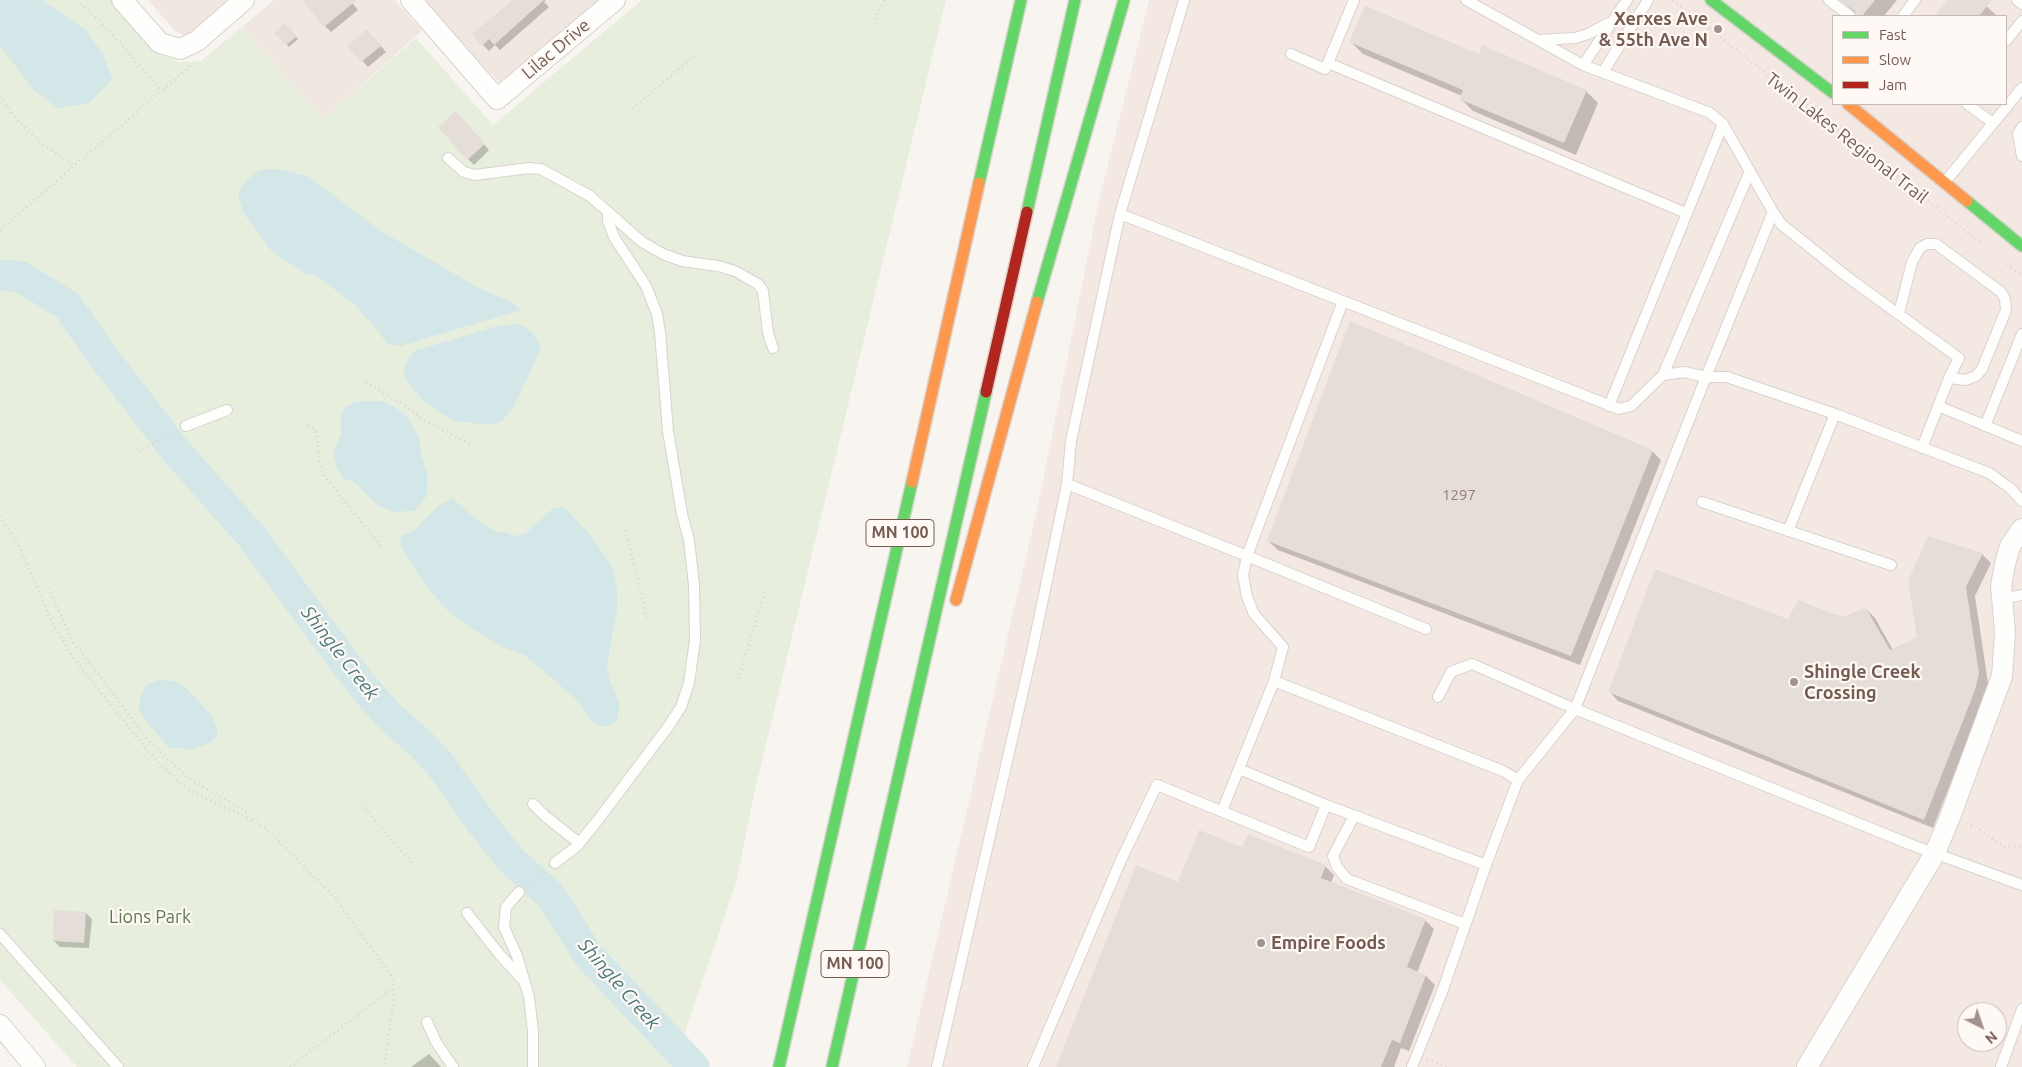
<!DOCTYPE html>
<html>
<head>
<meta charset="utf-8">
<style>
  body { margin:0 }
  #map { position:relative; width:2022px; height:1067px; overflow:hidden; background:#f8f5f1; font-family:Ubuntu,sans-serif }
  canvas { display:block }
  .legend { position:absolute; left:1832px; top:15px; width:175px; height:90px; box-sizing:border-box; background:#fef9f4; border:1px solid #c7bab3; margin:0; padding:6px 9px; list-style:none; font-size:15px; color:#755c51 }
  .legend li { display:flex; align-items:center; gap:10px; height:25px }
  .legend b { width:25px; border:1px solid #c7bab3 }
  .north { position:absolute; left:1957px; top:1002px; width:50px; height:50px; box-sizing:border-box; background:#fef9f4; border:1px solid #c7bab3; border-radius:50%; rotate:139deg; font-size:14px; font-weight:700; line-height:20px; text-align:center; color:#755c51 }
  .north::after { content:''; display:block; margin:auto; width:18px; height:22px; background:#a39289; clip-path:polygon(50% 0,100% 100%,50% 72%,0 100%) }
</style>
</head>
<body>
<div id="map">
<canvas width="2022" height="1067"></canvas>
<ul class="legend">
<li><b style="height:6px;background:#63d668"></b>Fast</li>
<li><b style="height:6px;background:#ff974d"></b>Slow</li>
<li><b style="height:6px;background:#b3261e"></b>Jam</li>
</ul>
<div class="north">N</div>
</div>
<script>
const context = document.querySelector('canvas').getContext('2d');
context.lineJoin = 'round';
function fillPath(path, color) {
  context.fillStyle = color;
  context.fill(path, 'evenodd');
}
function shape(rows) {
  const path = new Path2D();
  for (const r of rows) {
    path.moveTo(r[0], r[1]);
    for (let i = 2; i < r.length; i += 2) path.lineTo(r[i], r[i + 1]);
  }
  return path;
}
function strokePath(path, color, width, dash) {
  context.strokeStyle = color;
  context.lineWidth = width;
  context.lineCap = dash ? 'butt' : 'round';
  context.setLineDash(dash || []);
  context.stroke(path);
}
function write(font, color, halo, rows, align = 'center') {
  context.font = font + ' Ubuntu,sans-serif';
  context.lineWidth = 4.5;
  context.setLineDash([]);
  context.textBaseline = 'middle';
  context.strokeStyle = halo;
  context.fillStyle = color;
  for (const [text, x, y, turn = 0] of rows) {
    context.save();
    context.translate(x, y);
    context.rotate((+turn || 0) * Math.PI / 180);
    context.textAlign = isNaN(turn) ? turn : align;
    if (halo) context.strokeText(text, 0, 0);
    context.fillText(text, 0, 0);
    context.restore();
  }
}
fillPath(shape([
  [148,0,243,0,190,38,176,32],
  [274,0,395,0,422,31,323,119,242,27],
  [422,0,604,0,503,87]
]), '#f0e7e0');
fillPath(shape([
  [1149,0,2022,0,2022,1067,907,1067,1037,510,1097,209],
  [1833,16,2006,16,2006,104,1833,104],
  [1967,1012,1997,1012,1997,1042,1967,1042]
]), '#f4e8e3');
fillPath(shape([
  [0,0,111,0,161,55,180,62,201,61,242,27,323,119,416,38,493,125,642,0,946,0,755,790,736,883,673,1067,77,1067,0,980]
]), '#e8eedd');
fillPath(shape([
  [0,0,42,0,86,30,104,56,112,79,89,103,57,108,34,90,0,46],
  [275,169,308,176,381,231,477,287,514,303,521,310,400,346,387,344,379,332,354,304,317,276,305,274,297,267,279,257,269,248,243,212,238,194,246,180,260,170],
  [517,324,525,327,536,337,541,349,514,406,502,421,496,424,476,424,469,422,459,422,448,418,422,399,407,381,403,371,408,359,417,349,421,349,497,326],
  [364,401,382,401,394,406,408,418,419,438,421,454,427,473,427,494,424,500,414,511,394,512,377,505,355,483,351,480,345,481,336,466,333,453,341,435,341,414,346,407,355,402],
  [452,498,475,518,496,532,506,532,513,536,525,534,550,511,554,508,563,507,569,512,590,535,613,568,617,589,617,609,607,666,610,681,620,705,617,719,612,724,604,727,592,722,579,702,546,673,524,655,504,648,468,626,449,612,427,587,407,557,400,544,401,537,416,529,438,506],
  [160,679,177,682,186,688,212,716,218,731,216,737,210,743,192,749,170,748,150,726,139,711,140,696,148,684]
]), '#d3e7e8');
fillPath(shape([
  [311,0,350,0,358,10,331,32,325,26],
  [514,0,546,0,544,2,549,7,500,50,495,45,489,51,483,45],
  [1841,0,1897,0,1884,16,1859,16],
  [1949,0,1980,0,1996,15,1995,16,1936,16],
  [285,25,298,39,289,47,276,33],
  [373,37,386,52,368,67,349,46],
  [1351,42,1479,55,1586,91,1598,103,1576,155,1473,111,1461,99,1462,96,1363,54],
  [461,118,489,150,474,165,468,159],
  [1652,451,1661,460,1580,665,1278,550,1268,541],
  [1982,554,1991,563,1975,596,1988,683,1983,700,1933,828,1618,701,1609,691,1789,620,1842,618,1866,609,1875,618,1893,650,1919,638],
  [1243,849,1325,866,1334,875,1331,883,1425,920,1434,929,1417,973,1426,976,1435,985,1409,1051,1401,1048,1394,1067,1058,1067,1179,884],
  [86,913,92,919,89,948,60,947,54,941],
  [429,1054,441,1067,411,1067]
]), '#0003');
strokePath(shape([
  [0,275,21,277,67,305,102,355,175,450,252,537,360,683,388,715,421,744,439,763,484,826,511,860,550,895,589,956,694,1067]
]), '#d3e7e8', 31);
fillPath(shape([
  [302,0,357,0,324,27],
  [513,0,544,0,494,45,489,39,482,46,472,34],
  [1840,0,1875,0,1862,16,1857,16,1855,11],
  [1948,0,1992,0,1979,16,1934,16],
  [1365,6,1479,54,1482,45,1587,90,1564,143,1459,99,1463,90,1349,42],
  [285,23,297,36,286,45,274,33],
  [367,29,381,46,361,62,347,46],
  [456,111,485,144,467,160,438,127],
  [1350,321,1653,450,1571,656,1267,541],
  [1928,536,1983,553,1966,587,1979,674,1975,690,1924,820,1608,692,1655,569,1788,619,1798,600,1842,617,1866,608,1890,650,1917,637,1908,581],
  [1199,830,1242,847,1248,834,1326,865,1321,878,1426,919,1407,967,1426,975,1400,1043,1392,1040,1381,1067,1056,1067,1136,865,1178,882],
  [54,910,86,912,84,943,53,941]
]), '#e5ded8');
const lane = shape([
  [1354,0,1328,63,1686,213],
  [1829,0,1850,16],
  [2017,0,2022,4],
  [1903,16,1915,0],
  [1539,40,1575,38,1588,34,1609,23],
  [2006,41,2022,21],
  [1291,54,1325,69,1328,63],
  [1583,65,1627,0],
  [1603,72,1648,0],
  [1967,104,1993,123],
  [2022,127,2018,134,2022,156],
  [448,158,464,172,475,175,529,168,541,169,590,196,642,242,663,254,682,261,718,266,735,271,758,284,763,291,768,333,773,348],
  [1945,182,2022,88],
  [1773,212,1781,224,1846,276,1959,358,1949,378,1922,448],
  [1120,214,1619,409,1631,406,1663,375,1684,372,1706,377,1727,377,1835,414,1989,473,2010,488,2022,501],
  [1343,301,1247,556,1426,629],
  [1899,313,1912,262,1920,248,1927,244,1936,244,2001,292,2005,299,2006,310,1982,369,1976,376,1965,380,1949,378],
  [1663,375,1750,171],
  [1609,406,1723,124],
  [1938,406,2022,441],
  [186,426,227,410],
  [1985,426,2022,334],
  [1067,484,1247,556,1243,575,1247,597,1254,614,1283,647,1274,681,1222,811],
  [1702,502,1891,565],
  [1788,531,1835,414],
  [2002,599,2022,595],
  [1274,681,1503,771,1518,780],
  [1438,697,1451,672,1472,664,1575,709,1912,845,2022,885],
  [1239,769,1326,805,1486,865],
  [533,804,545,816,579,843],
  [1354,816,1333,856,1337,867,1347,879,1465,924],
  [555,863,577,846,598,820,668,727,681,707,689,683,695,640,694,585,689,540,682,514,668,431,660,332,657,314,646,286,614,237,608,221,608,212],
  [519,892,506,907,504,927,517,956,529,997,533,1032,533,1067],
  [467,913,500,955,524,981],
  [0,934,118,1067],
  [427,1022,436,1042,453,1067],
  [937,1067,1032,652,1067,484,1071,441,1120,214,1184,0],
  [1033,1067,1121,860,1157,785,1309,847,1326,805],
  [1412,1067,1442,992,1486,865,1518,780,1575,709,1706,377,1773,212,1723,124,1710,113,1583,65,1466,0],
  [2001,1067,2022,1009]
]);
const street = shape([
  [122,0,160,43,180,49,197,41,244,0],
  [411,0,497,99,615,0],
  [0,1025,35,1067],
  [1807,1067,1935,853,1950,817,2002,676,2005,633,2001,586,2005,564,2010,546,2022,529]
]);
const fast = shape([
  [1711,0,1833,93],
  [979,183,1021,0],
  [1967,201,2022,246],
  [1027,212,1075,0],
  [1037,302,1124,0],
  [779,1067,912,482],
  [832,1067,986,392]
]);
const slow = shape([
  [1848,104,1967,201],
  [912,482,979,183],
  [956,600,1037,302]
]);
const jam = shape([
  [986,392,1027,212]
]);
strokePath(lane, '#d8d2ce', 12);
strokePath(street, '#d8d2ce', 22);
strokePath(fast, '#d8d2cd', 14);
strokePath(slow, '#d8d2cd', 14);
strokePath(jam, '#d8d2cd', 14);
strokePath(shape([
  [77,0,115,37,161,91],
  [1673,0,1981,243],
  [875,19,885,0],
  [0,96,15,118,45,146,75,166],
  [629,112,694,56],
  [0,230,188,68,189,65],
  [2007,264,2022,276],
  [366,382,408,408,424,420,470,444],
  [308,425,315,430,317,435,320,467,324,476,381,546],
  [139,451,176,431],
  [0,516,18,544,50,618,72,656,146,749,159,763,183,785,201,796,258,823,267,829,337,900,391,976,393,981,394,997,384,1067],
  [624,525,647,618],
  [48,588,74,643,149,741,188,778,245,811,255,821],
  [738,679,765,592],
  [362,805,412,863],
  [1966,824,1976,827,2005,847,2018,846,2022,848],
  [528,885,547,870],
  [1427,1059,1450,1067],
  [290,1067,393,988]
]), '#dad5d1', 3, [1, 4]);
strokePath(lane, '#fefefd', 10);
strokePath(street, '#fefefd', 20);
strokePath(fast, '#63d668', 11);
strokePath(slow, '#ff974d', 11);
strokePath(jam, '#b3261e', 11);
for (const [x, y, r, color] of [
  [1718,29,5,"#a39289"],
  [1794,682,5,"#a39289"],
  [1261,943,5,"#a39289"]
]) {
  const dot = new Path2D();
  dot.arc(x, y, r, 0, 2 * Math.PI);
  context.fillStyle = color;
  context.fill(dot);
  strokePath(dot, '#fef9f4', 2);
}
write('15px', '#937e75', null, [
  ["1297",1459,495]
]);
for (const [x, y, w] of [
  [900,533,68],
  [855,964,68]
]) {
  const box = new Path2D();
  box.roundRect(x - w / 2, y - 13.5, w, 27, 4);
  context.fillStyle = '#fef9f4';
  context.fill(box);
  strokePath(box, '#755c51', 1);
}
write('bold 16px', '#755c51', null, [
  ["MN 100",900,533],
  ["MN 100",855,964]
]);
write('bold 18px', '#755c51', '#fef9f4', [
  ["Xerxes Ave",1708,19,"right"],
  ["& 55th Ave N",1708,40,"right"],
  ["Shingle Creek",1804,672],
  ["Crossing",1804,693],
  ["Empire Foods",1271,943]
], 'left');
write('18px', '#755c51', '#fef9f4', [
  ["Lilac Drive",556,49,-40],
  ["Twin Lakes Regional Trail",1847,138,38]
]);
write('18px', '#5b794b', '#fef9f4', [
  ["Lions Park",150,917]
]);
write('italic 19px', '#497a7f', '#fef9f4', [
  ["Shingle Creek",340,653,52],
  ["Shingle Creek",619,984,49]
]);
</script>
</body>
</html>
